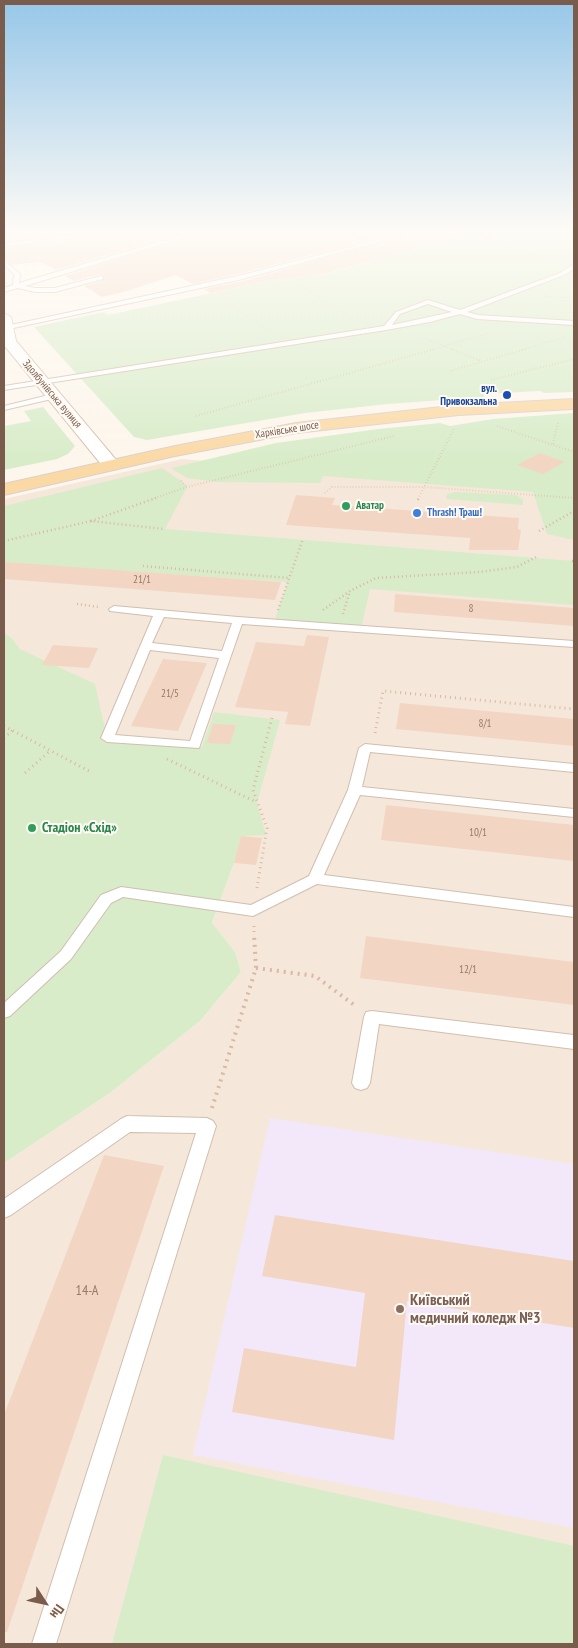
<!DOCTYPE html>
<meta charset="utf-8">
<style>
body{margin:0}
#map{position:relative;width:578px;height:1648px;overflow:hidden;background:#fdf6ec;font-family:"PT Sans Narrow",sans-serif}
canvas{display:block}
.frame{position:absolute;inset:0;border:5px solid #7a5c4d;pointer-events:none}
.north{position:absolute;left:20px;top:1578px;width:50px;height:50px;-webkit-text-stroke:4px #fffaf3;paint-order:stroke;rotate:125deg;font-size:14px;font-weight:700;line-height:20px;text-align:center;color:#7a5c4d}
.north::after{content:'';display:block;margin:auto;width:18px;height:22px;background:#7a5c4d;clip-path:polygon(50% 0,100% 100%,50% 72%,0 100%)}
</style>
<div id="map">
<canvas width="578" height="1648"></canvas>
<div class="frame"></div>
<div class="north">Пн</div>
</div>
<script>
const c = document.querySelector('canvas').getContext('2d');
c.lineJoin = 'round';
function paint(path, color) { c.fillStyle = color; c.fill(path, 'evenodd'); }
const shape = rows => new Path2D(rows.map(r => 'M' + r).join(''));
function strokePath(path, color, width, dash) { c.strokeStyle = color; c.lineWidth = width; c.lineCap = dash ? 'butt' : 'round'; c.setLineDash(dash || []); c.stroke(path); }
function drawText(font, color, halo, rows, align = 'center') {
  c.font = font + ' "PT Sans Narrow",sans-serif'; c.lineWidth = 4; c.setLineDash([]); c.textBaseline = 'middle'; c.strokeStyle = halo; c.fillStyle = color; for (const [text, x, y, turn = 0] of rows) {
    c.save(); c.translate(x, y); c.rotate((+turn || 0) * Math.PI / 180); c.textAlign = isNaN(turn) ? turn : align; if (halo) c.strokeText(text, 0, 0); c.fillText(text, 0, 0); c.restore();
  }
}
paint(shape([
 [182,459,574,492,574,1644,4,1644,4,1163,110,1093,200,1021,241,972,235,952,212,924,234,863,135,811,12,638,4,633,4,499]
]), '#f5e8da');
paint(shape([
 [270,1118,574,1164,574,1528,193,1455]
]), '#f3e8fa');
paint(shape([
 [471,232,574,232,574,392,544,393,540,391,484,394,484,397,388,404,305,413,147,440,134,437,34,327,104,312,108,315,273,280,326,274],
 [43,407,75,446,68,454,57,459,4,470,4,426,31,421,24,411],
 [574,413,574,540,547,534,533,492,323,476,320,483,217,482,187,478,171,468,276,443,378,429,440,423,450,426,493,419],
 [162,468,181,481,187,487,165,529,574,561,574,605,370,589,361,628,274,622,288,582,4,563,4,506],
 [456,492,516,495,523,499,523,505,446,499,447,494],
 [4,633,12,638,20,649,95,684,107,738,202,747,214,712,280,720,257,803,266,835,241,836,234,863,212,923,235,952,241,972,200,1021,110,1093,4,1163],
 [163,1455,574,1546,574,1644,112,1644]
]), '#d8ecc9');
paint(shape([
 [10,232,44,232,55,243,92,232,184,232,56,270,40,262,12,265,4,258,4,249,35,243,31,238,17,240],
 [204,232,340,232,368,240,242,273,193,284,176,275,127,291,102,297,84,286,103,281,104,275,101,274,74,281,65,276],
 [416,232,451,232,452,238,324,274,273,280,210,293,204,289,244,281],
 [540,453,565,462,543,474,517,465],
 [296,495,335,498,332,505,519,518,518,529,521,530,518,550,469,550,470,538,286,525],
 [4,562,281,582,275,600,4,579],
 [395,594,574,608,574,626,394,612],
 [307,635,329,637,310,726,285,724,288,712,235,707,256,642,304,646],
 [53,645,98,648,89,668,42,665],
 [163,659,207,663,178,731,131,726],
 [400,703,574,719,574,746,396,729],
 [213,724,236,725,230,744,207,743],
 [386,805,574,825,574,861,381,840],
 [241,836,262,838,256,865,234,863],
 [366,936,574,962,574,1005,360,978],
 [104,1155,164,1166,7,1632,4,1632,4,1415],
 [275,1215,574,1261,574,1328,407,1301,394,1440,232,1412,244,1348,356,1367,365,1293,262,1276]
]), '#f3d5c3');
const lane = shape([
 [192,232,202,232,25,286,35,288,55,288,101,276,103,277,103,279,55,292,35,292,18,288,4,292,4,288,13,285,14,274,4,265,4,260,20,274,19,283,192,232],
 [342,232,356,232,383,238,403,232,414,232,243,279,4,330,4,326,6,326,242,275,376,240,342,232],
 [31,240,33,243,4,247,4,243,31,240],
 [574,264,574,269,564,275,467,312,478,315,574,321,574,325,477,319,460,314,430,322,386,330,4,390,4,386,384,326,396,312,428,300,460,310,560,273,574,264],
 [428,304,452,312,392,325,400,314,428,304],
 [53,394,56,394,56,398,4,410,4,406,53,394],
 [114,606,238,617,574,641,574,647,242,624,199,748,107,742,101,738,153,616,110,611,109,609,114,606],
 [164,617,232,623,222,651,152,643,164,617],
 [150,650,219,658,190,741,115,735,150,650],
 [365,744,574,764,574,772,370,752,362,787,574,809,574,817,360,795,324,875,574,907,574,917,317,884,253,916,123,897,111,903,71,959,10,1016,4,1018,4,1003,61,951,101,895,121,887,251,905,309,876,348,790,359,748,365,744],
 [372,1011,574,1035,574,1049,379,1024,370,1083,367,1088,361,1090,355,1088,352,1083,364,1017,366,1012,372,1011],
 [127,1116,207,1118,213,1121,216,1126,56,1644,32,1644,196,1133,130,1132,11,1215,4,1218,4,1199,121,1119,127,1116]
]);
const secondary = shape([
 [4,313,11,317,16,341,117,461,120,465,117,469,111,470,105,469,4,345,4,313]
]);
const primary = shape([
 [574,399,574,409,459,415,296,433,175,456,4,495,4,484,175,446,296,423,459,405,574,399]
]);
strokePath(lane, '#d1beb0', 2);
strokePath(secondary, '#d6c0b0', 2);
strokePath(primary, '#dad1cd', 2);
strokePath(shape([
 [484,238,554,262],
 [303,287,353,319],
 [544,296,574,298],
 [237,309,269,332],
 [422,337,454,350],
 [430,350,490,333],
 [521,350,565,337]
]), '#d9b8a5', 1, [0.5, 2]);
strokePath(shape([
 [451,349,481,361],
 [450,371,526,349],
 [491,380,574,359],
 [196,416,435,349],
 [497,426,574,452],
 [553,444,558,422],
 [181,481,187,487],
 [325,493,332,487,425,487,574,498],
 [152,499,187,487,394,436],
 [418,499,455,427]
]), '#d9b8a5', 2, [0.5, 2.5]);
strokePath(shape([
 [418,500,419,498],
 [91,521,156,498],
 [539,531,574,511],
 [4,541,91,521,164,529],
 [572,561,574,561],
 [143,566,289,578],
 [77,604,99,607],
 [278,610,303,539],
 [323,610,350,591,376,578,479,572,517,567,536,557],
 [343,614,350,591]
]), '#d9b8a5', 2.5, [1, 3]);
strokePath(shape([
 [4,726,89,771],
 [375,733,383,691,574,709],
 [4,738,13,730],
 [167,759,256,802],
 [25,773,51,750],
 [257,888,267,828,253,790,273,714],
 [254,926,254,935]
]), '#d9b8a5', 3, [1, 4]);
strokePath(shape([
 [256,968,315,976,357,1007],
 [212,1108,256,968,254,934]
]), '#d9b8a5', 4, [2, 5]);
paint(lane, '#fff');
paint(secondary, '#fff');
paint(primary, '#fbd9a5');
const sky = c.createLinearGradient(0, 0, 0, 463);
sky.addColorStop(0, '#97c7e8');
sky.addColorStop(0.5, '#fefbf6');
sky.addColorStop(1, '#fefbf600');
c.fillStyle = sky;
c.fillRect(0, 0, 578, 463);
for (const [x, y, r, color] of [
 [507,395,5,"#1a4fb4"],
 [346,506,5,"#2e9e5b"],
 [417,513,5,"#3f7fe0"],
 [32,828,5,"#2e9e5b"],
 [400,1309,5,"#8d6e63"]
]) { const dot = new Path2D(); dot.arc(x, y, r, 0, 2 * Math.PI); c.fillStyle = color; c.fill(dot); strokePath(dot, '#fffaf3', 2); }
drawText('bold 11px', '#164399', '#fffaf3', [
 ["вул.",497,389],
 ["Привокзальна",497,402]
], 'right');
drawText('11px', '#7a5c4d', '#fffaf3', [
 ["Здолбунівська вулиця",52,394,50],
 ["Харківське шосе",287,430,-9]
]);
drawText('bold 11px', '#27864d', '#fffaf3', [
 ["Аватар",356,506]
], 'left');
drawText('bold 11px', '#366cbe', '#fffaf3', [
 ["Thrash! Траш!",427,513]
], 'left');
drawText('11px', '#987a6a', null, [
 ["21/1",142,580],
 ["8",471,609],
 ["21/5",170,694],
 ["8/1",485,724],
 ["10/1",478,833],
 ["12/1",468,970]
]);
drawText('bold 14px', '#27864d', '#fffaf3', [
 ["Стадіон «Схід»",42,828]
], 'left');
drawText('14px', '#987a6a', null, [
 ["14-А",87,1291]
]);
drawText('bold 16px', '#785e54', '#fffaf3', [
 ["Київський",410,1300],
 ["медичний коледж №3",410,1318]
], 'left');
</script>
